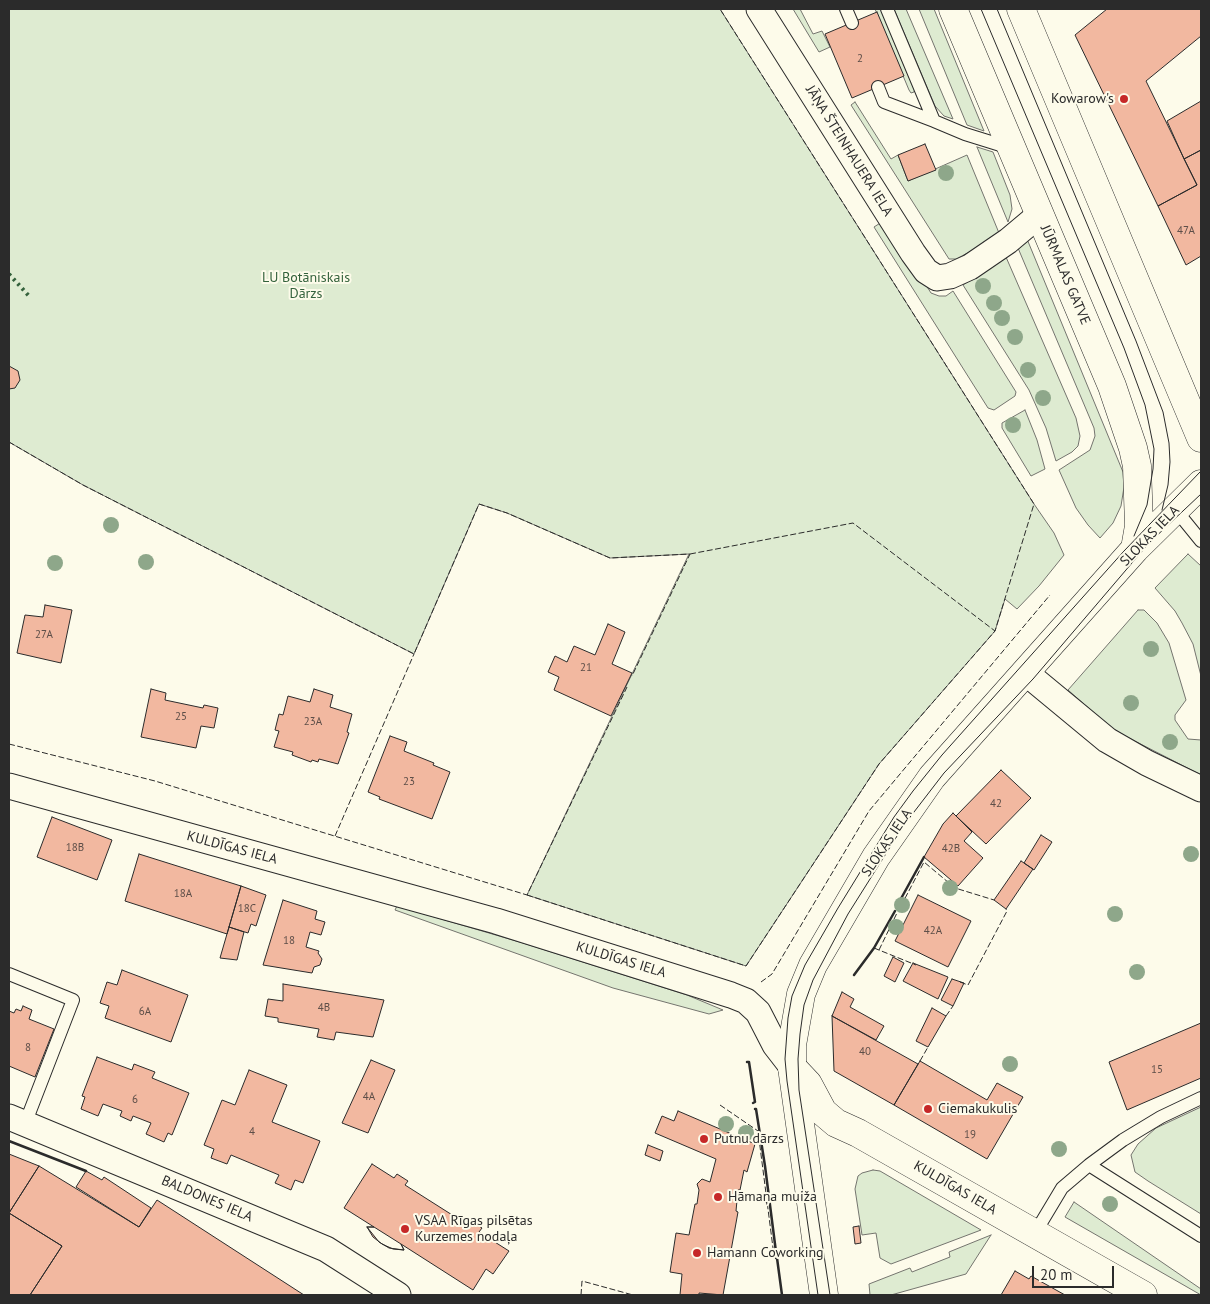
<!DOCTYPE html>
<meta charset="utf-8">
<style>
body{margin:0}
#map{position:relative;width:1210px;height:1304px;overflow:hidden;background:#fdfbea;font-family:"PT Sans",sans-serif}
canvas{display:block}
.frame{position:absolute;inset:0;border:10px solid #2b2b2b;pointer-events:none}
.scale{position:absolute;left:1032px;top:1266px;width:82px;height:22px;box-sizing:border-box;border:2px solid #2b2b2b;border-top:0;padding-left:6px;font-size:15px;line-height:18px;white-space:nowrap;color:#2b2b2b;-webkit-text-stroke:4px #fdfbea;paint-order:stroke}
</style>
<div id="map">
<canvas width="1210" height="1304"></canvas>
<div class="frame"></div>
<div class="scale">20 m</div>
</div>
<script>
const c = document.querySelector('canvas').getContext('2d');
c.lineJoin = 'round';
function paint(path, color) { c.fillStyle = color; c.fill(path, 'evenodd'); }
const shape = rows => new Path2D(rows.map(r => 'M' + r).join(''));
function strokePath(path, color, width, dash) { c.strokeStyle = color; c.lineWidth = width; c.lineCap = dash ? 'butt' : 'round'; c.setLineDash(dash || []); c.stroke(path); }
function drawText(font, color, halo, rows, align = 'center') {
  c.font = font + ' "PT Sans",sans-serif'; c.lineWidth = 4; c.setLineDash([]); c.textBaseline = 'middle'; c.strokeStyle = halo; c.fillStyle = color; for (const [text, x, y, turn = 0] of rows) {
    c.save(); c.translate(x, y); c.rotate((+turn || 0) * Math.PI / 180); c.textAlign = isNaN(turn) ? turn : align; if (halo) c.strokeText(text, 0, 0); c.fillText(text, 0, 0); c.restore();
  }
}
const green = shape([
 [9,9,720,9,1034,504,1054,533,1064,555,1039,586,1017,609,1005,599,995,631,879,764,746,966,527,895,689,554,610,558,507,513,479,504,414,654,83,485,9,442,9,9],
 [793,9,800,9,813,34,822,31,830,47,819,52,793,9],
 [875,9,882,9,915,88,914,92,911,93,909,90,875,9],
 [894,9,906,9,953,119,944,116,935,106,894,9],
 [919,9,934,9,984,131,967,125,919,9],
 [855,102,891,159,898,155,908,181,967,155,999,233,979,247,956,259,949,259,851,105,855,102],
 [977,147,993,152,1010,195,1012,209,1008,222,977,147],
 [885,220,931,293,939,296,946,296,953,291,1016,392,1015,396,994,410,988,408,874,227,885,220],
 [1027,239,1123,472,1124,487,1121,506,1113,523,1100,538,1088,525,1076,508,1059,470,1090,450,1095,436,1094,428,1018,248,1027,239],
 [1006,257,1076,418,1080,436,1078,446,1072,452,1056,461,1046,428,1029,390,963,285,1006,257],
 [1025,410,1037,440,1045,469,1031,476,1002,428,1002,423,1025,410],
 [1188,554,1201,566,1201,676,1193,644,1182,623,1175,611,1155,588,1188,554],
 [1138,610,1144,610,1157,623,1169,643,1186,700,1175,715,1175,720,1188,739,1201,740,1201,775,1127,737,1110,727,1068,690,1138,610],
 [397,906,523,943,687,995,723,1010,709,1014,613,988,395,910,397,906],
 [1201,1107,1201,1214,1148,1181,1135,1172,1131,1155,1138,1144,1156,1128,1201,1107],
 [873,1170,880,1171,981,1230,891,1264,880,1258,876,1233,862,1235,855,1189,858,1176,862,1173,873,1170],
 [1074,1202,1201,1289,1201,1295,1065,1217,1074,1202],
 [991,1235,966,1274,891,1295,870,1295,869,1284,910,1268,912,1272,950,1257,949,1252,991,1235]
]);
paint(green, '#deebd1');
strokePath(green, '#74746e', 1);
const building = shape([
 [1107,9,1201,9,1201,36,1146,81,1197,185,1158,206,1075,35,1107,9],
 [877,12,904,76,852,98,825,34,877,12],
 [1201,101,1201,150,1184,159,1167,121,1201,101],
 [925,144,936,170,908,181,898,155,925,144],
 [1201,150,1201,256,1186,265,1158,206,1197,185,1184,159,1201,150],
 [9,366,18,371,20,380,15,388,9,389,9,366],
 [45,605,72,610,61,663,17,653,25,615,43,617,45,605],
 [608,624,625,632,612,664,632,673,611,716,554,690,559,677,548,672,555,656,567,662,574,646,595,655,608,624],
 [151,689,166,693,165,700,203,708,204,705,218,708,214,728,201,726,196,748,141,737,151,689],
 [314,689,333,695,330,707,352,714,347,732,349,733,338,764,319,759,318,762,312,760,311,762,292,755,293,752,274,747,279,731,275,730,279,714,283,715,288,696,310,702,314,689],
 [390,736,407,742,404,751,434,763,433,765,450,772,432,819,379,799,380,797,368,792,390,736],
 [1001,770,1031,798,986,844,956,816,1001,770],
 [953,813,972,832,964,841,983,858,958,886,924,857,943,824,953,813],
 [52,817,112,840,97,880,37,857,52,817],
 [1041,835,1052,842,1034,870,1024,863,1041,835],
 [139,854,241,886,227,934,125,901,139,854],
 [1021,861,1033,869,1006,909,994,900,1021,861],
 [241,886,266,895,256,926,251,924,248,933,229,927,241,886],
 [918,895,971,921,948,967,895,941,918,895],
 [283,900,317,911,315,919,325,922,321,935,310,932,306,947,319,951,318,953,322,959,320,965,314,967,312,973,263,965,283,900],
 [229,927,244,932,237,960,220,958,229,927],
 [893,957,904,963,895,982,884,976,893,957],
 [913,963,948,977,938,999,903,981,913,963],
 [122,970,188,995,171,1042,105,1018,109,1006,100,1003,107,982,117,985,122,970],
 [952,979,964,983,953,1006,941,1000,952,979],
 [283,984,384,1000,373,1037,336,1032,334,1040,317,1037,319,1029,278,1022,278,1018,265,1016,268,999,283,1001,283,984],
 [842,992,854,999,850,1007,884,1026,876,1040,832,1016,842,992],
 [23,1006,32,1010,29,1019,54,1029,35,1077,9,1066,9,1011,14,1013,16,1009,21,1011,23,1006],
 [932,1008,946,1016,928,1047,916,1041,932,1008],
 [832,1016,918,1064,894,1105,834,1071,832,1016],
 [1201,1023,1201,1078,1127,1110,1109,1062,1201,1023],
 [97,1057,132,1070,134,1064,155,1072,152,1078,189,1093,172,1135,168,1133,164,1142,146,1134,151,1123,133,1116,131,1121,120,1116,122,1111,103,1104,98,1116,81,1109,85,1097,82,1096,97,1057],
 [371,1060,395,1070,368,1133,342,1123,371,1060],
 [920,1061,987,1100,997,1083,1023,1097,987,1159,894,1105,920,1061],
 [249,1070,287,1085,272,1122,320,1141,303,1183,295,1180,291,1190,275,1183,279,1175,231,1155,227,1164,211,1158,214,1149,204,1145,222,1100,235,1105,249,1070],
 [678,1111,755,1144,747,1172,744,1170,740,1190,738,1190,736,1211,738,1212,723,1295,699,1293,699,1295,680,1295,682,1274,670,1272,676,1233,689,1235,695,1204,697,1204,699,1190,697,1184,702,1179,710,1182,716,1159,655,1133,662,1116,674,1121,678,1111],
 [648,1145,663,1151,660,1161,645,1155,648,1145],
 [9,1154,39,1166,9,1213,62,1246,30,1295,9,1295,9,1154],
 [372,1164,394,1178,397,1174,408,1181,405,1185,468,1225,470,1220,482,1228,479,1232,509,1251,493,1274,486,1269,473,1290,401,1244,404,1250,389,1248,379,1242,367,1227,374,1227,344,1208,372,1164],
 [39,1166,139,1227,157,1200,304,1295,30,1295,62,1246,9,1213,39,1166],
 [86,1171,102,1180,104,1177,151,1208,139,1227,76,1187,86,1171],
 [859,1226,861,1243,855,1244,853,1227,859,1226],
 [367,1227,374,1227,401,1244,404,1250,393,1249,382,1244,373,1237,367,1227],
 [1015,1271,1029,1279,1031,1276,1065,1295,1001,1295,1015,1271]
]);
paint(building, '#f2b8a0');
strokePath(building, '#2b2b2b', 1);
const service = shape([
 [846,9,852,23],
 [887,9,934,121,965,134,1010,148],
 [878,87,884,102,934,121],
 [1175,509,1201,541],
 [9,974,73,1000,25,1124],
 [1089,1165,1201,1236],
 [1035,1233,1062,1188,1089,1165,1123,1140,1161,1117,1201,1098]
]);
const minor = shape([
 [759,9,913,253,926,271,937,278,950,276,970,267,1008,241,1039,215],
 [1026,673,1107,740,1147,763,1201,789],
 [9,786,496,921,731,995,746,1001,758,1012,775,1045,792,1067],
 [9,1117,326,1249,398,1295]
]);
const tertiary = shape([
 [792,1067,808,1084,823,1112,836,1123,858,1133,1143,1295]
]);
const secondary = shape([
 [953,9,1112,386,1133,448,1137,466,1139,526,1135,549],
 [1021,9,1201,438],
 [824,1295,792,1067,792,1045,801,994,813,965,876,857,932,777,1135,549,1201,484]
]);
strokePath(service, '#2b2b2b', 14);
strokePath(minor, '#2b2b2b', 27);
strokePath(tertiary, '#2b2b2b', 29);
strokePath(secondary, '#2b2b2b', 29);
strokePath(service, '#fdfbea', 12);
strokePath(minor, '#fdfbea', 25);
strokePath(tertiary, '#fdfbea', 28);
strokePath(secondary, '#fdfbea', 28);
strokePath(shape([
 [981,9,1124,348,1145,405,1154,449,1153,469,1147,505,1134,536],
 [997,9,1136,341,1163,412,1169,443,1170,462,1168,485,1162,510],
 [818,1295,787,1081,785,1059,788,1018,792,996,805,965,838,908,894,817,913,791,942,755,1124,551,1201,471],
 [830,1295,799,1090,798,1059,800,1034,804,1005,813,980,848,914,904,825,944,773,1033,679,1149,543,1201,494]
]), '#2b2b2b', 1);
strokePath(shape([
 [9,274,29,296]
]), '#34623c', 4, [2.5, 4]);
strokePath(shape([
 [9,442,83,485,414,654,479,504,507,513,610,558,690,554,632,676],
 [1200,521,1201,520],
 [690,554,853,523,995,631],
 [9,744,155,781,527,895,627,687],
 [335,836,414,654],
 [527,895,746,966,879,764,995,631,1034,504,720,9],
 [901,906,924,862,955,888,994,900],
 [874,948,916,965],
 [879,950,897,913],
 [761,982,772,974,869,811,1050,595],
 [960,982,968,985,1007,911,1006,909],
 [946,1016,953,1006],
 [920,1061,928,1047],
 [720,1105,758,1131,773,1248],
 [581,1295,582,1281,633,1295]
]), '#2b2b2b', 1, [6, 2.5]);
strokePath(shape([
 [898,904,924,857],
 [854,975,874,948,895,911],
 [747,1062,749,1062,755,1102,753,1103],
 [755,1109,756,1109,765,1166,776,1252,775,1252],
 [9,1141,86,1171],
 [776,1258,777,1258,782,1295]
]), '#2b2b2b', 2.5);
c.fillStyle = '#8ea78a';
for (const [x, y] of [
 [946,173],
 [983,286],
 [994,303],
 [1002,318],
 [1015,337],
 [1028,370],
 [1043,398],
 [1013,425],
 [111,525],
 [146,562],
 [55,563],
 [1151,649],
 [1131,703],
 [1170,742],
 [1191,854],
 [950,888],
 [902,905],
 [1115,914],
 [896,927],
 [1137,972],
 [1010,1064],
 [726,1124],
 [746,1133],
 [1059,1149],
 [1110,1204]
]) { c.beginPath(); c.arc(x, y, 8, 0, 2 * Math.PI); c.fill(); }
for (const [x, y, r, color] of [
 [1124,99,5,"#c62828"],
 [928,1109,5,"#c62828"],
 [704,1139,5,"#c62828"],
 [718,1197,5,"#c62828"],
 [405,1229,5,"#c62828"],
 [697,1253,5,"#c62828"]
]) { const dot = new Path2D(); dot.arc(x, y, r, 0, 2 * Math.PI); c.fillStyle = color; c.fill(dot); strokePath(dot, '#fdfbea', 2); }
drawText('11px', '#5d4e48', null, [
 ["2",860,59],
 ["47A",1186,231],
 ["27A",44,635],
 ["21",586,668],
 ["25",181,717],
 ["23A",313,722],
 ["23",409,782],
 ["42",996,804],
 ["18B",75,848],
 ["42B",951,849],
 ["18A",183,894],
 ["18C",247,909],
 ["42A",933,931],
 ["18",289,941],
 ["4B",324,1008],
 ["6A",145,1012],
 ["8",28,1048],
 ["40",865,1052],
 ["15",1157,1070],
 ["4A",369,1097],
 ["6",135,1100],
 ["4",252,1132],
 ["19",970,1135]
]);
drawText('14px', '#2b2b2b', '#fdfbea', [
 ["Kowarow's",1114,99,"right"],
 ["Ciemakukulis",938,1109],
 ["Putnu dārzs",714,1139],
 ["Hāmaņa muiža",728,1197],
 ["VSAA Rīgas pilsētas",415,1221],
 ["Kurzemes nodaļa",415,1237],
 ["Hamann Coworking",707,1253]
], 'left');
drawText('14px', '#2b2b2b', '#fdfbea', [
 ["JĀŅA ŠTEINHAUERA IELA",849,151,58],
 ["JŪRMALAS GATVE",1065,275,67],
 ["SLOKAS IELA",1150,536,-46],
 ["SLOKAS IELA",887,843,-56],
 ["KULDĪGAS IELA",232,848,15],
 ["KULDĪGAS IELA",621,960,17],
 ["KULDĪGAS IELA",955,1188,30],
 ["BALDONES IELA",207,1199,23]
]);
drawText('14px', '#34623c', '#fdfbea', [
 ["LU Botāniskais",306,278],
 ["Dārzs",306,294]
]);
</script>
